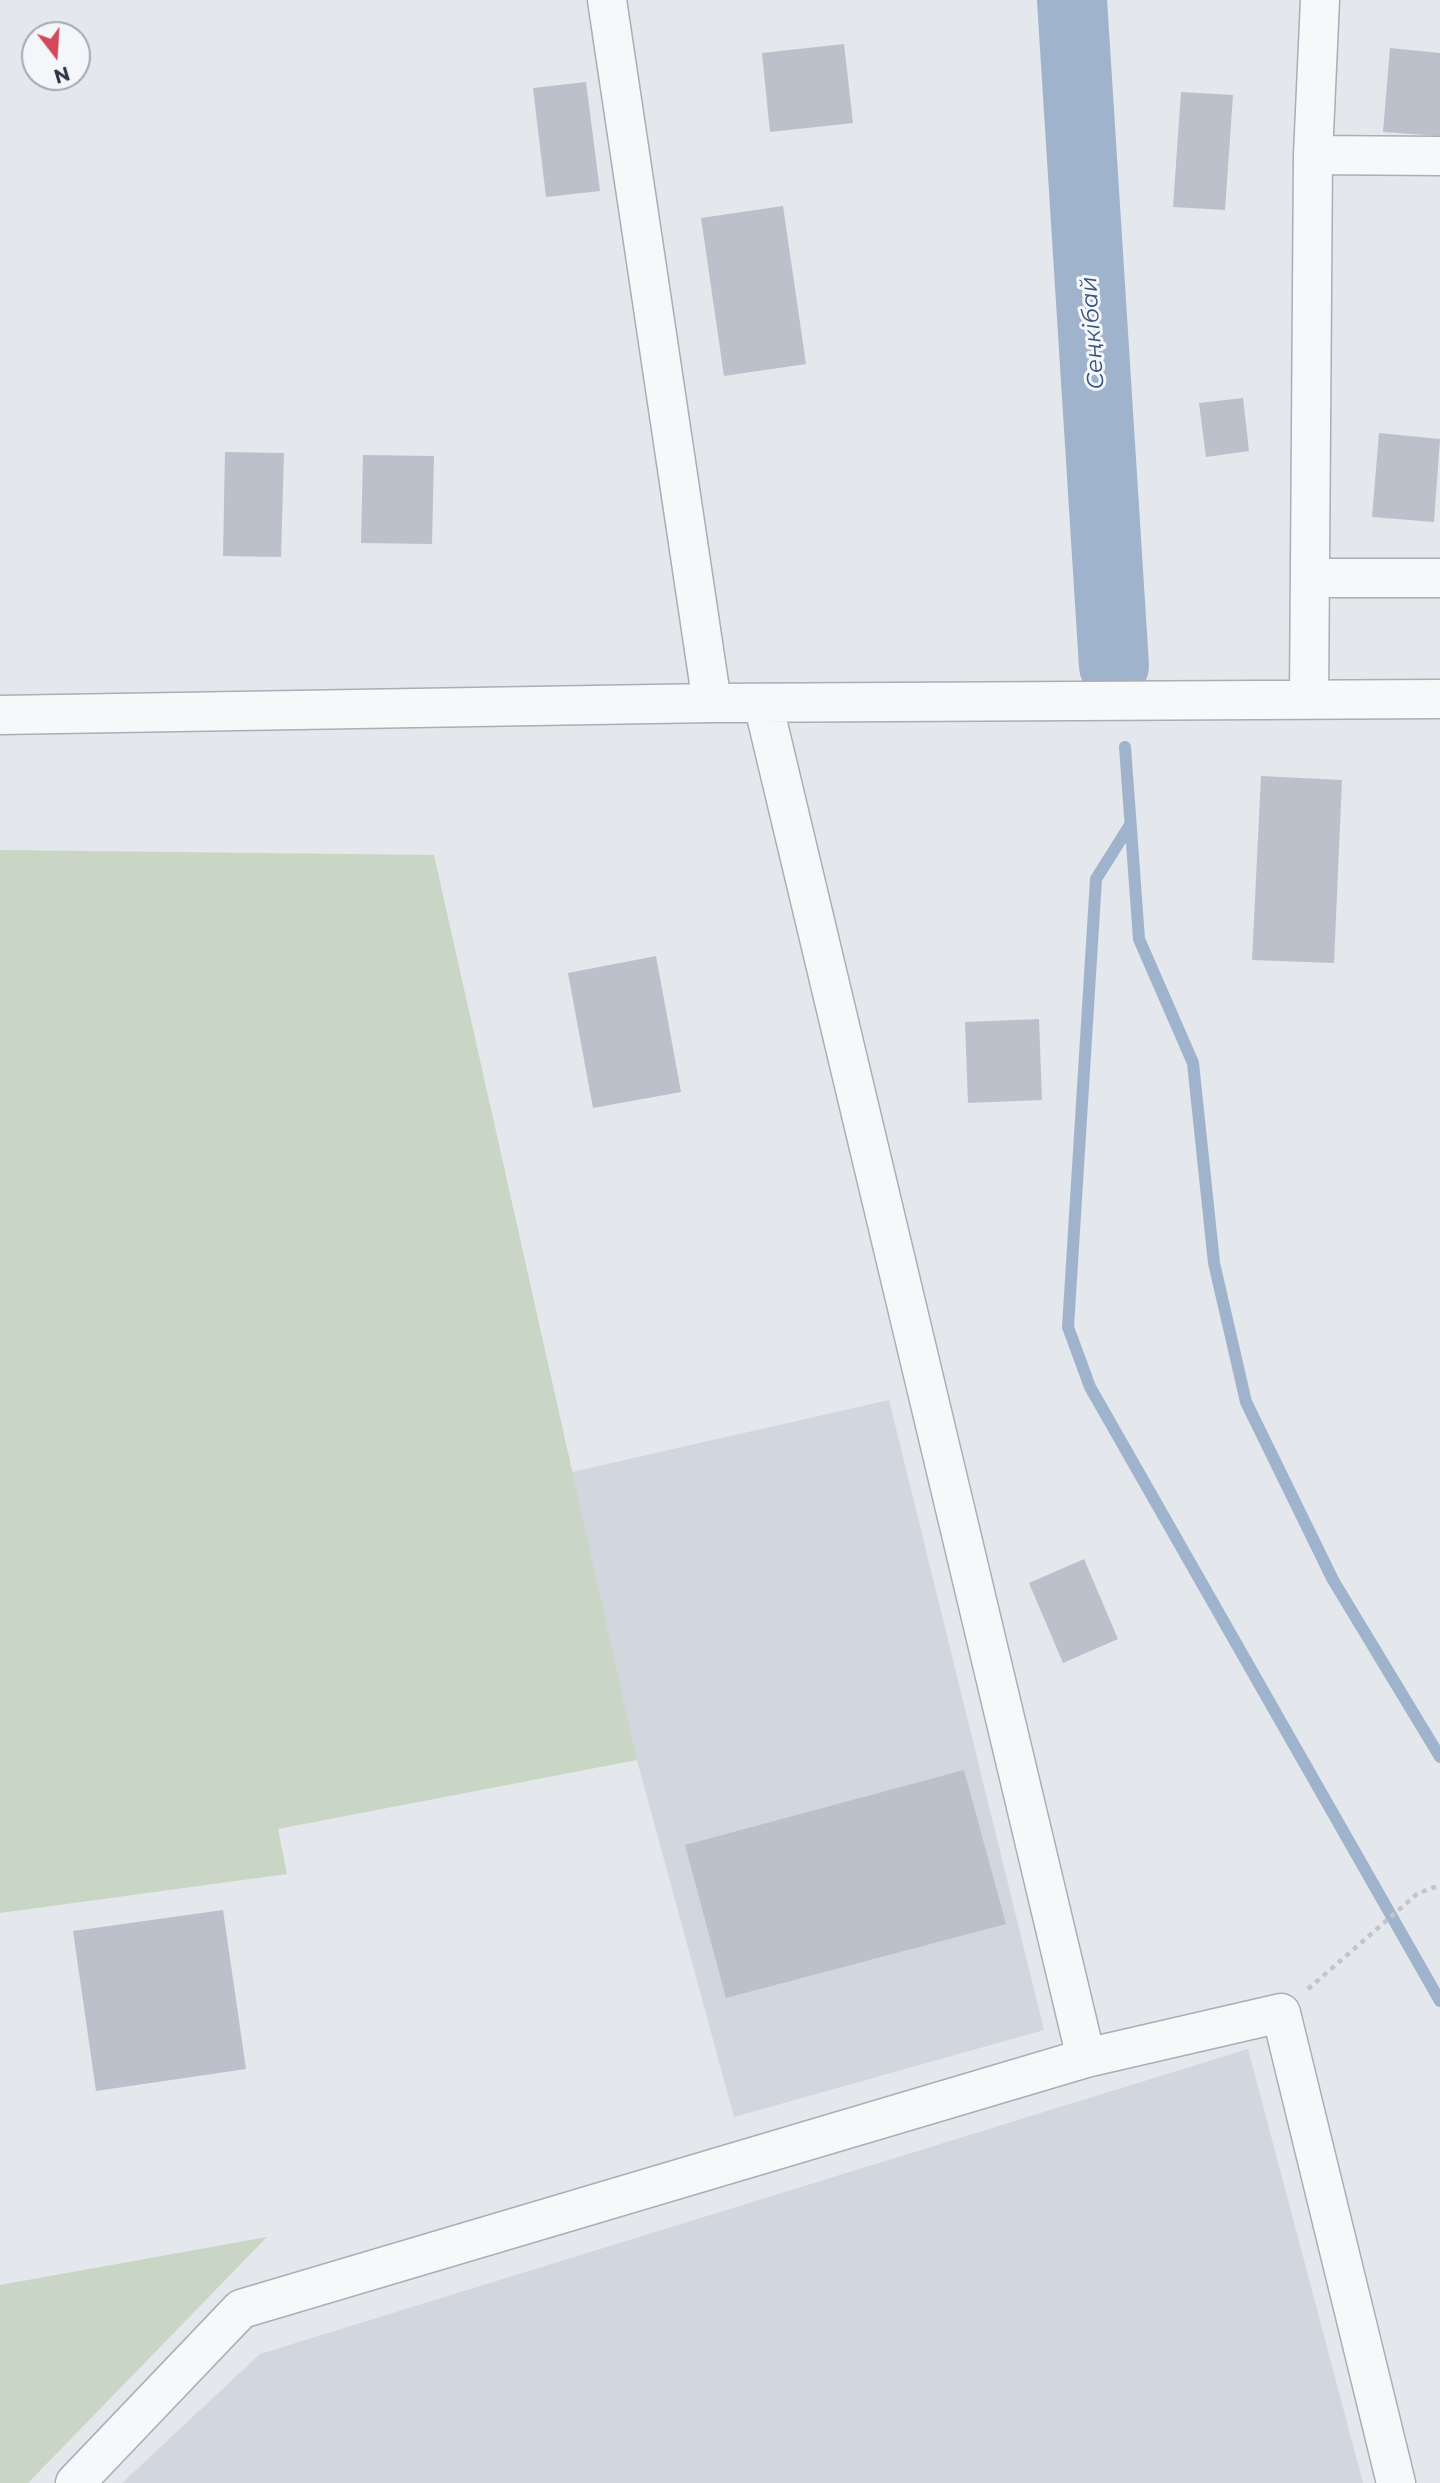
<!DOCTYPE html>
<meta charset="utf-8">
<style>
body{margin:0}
#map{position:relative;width:1440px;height:2483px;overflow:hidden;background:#e4e7ec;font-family:Montserrat,sans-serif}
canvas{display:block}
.north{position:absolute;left:21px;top:21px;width:70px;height:70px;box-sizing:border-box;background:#f4f6f9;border:2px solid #a4a8b1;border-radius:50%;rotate:163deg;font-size:19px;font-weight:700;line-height:28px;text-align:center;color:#2b3445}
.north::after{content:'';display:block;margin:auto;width:24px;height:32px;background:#d1495b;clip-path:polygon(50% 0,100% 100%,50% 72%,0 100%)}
</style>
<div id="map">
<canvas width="1440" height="2483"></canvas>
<div class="north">N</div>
</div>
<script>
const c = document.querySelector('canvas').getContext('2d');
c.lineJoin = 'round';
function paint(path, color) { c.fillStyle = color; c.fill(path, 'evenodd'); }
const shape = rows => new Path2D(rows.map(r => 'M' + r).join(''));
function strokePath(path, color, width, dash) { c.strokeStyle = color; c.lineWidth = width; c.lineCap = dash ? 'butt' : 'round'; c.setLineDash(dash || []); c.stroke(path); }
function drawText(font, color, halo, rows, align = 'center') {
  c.font = font + ' Montserrat,sans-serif'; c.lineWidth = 6; c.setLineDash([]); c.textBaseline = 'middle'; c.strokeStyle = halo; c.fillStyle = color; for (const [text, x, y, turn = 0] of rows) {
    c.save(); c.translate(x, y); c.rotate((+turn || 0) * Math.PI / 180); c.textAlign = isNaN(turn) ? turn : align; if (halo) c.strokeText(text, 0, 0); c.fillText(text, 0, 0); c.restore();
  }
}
paint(shape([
 [889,1400,1044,2030,734,2117,637,1760,572,1472],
 [1248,2049,1363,2483,122,2483,260,2354]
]), '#d2d6de');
paint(shape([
 [0,850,434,855,637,1760,278,1829,287,1874,0,1913],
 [267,2237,28,2483,0,2483,0,2285]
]), '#c9d6c5');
strokePath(shape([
 [1125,747,1139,939,1193,1063,1214,1263,1246,1402,1333,1580,1440,1757],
 [1130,825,1096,879,1068,1327,1090,1387,1440,2001]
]), '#9fb4cc', 12);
strokePath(shape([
 [1072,0,1114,666]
]), '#9fb4cc', 70);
paint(shape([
 [844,44,853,123,770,132,762,53],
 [1390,48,1440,53,1440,136,1383,132],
 [586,82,600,191,546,197,533,88],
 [1181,92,1233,95,1225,210,1173,207],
 [783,206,806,364,724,376,701,218],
 [1243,398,1249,451,1206,457,1199,403],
 [1379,433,1440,439,1434,522,1372,517],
 [225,452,284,453,281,557,223,556],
 [363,455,434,456,432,544,361,543],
 [1261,776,1342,780,1334,963,1252,960],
 [656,956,681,1092,593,1108,568,973],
 [1039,1019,1042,1100,968,1103,965,1022],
 [1084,1559,1118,1639,1063,1663,1029,1583],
 [964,1770,1006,1924,726,1998,685,1845],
 [223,1910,246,2069,96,2091,73,1931]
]), '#bbc0ca');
const minor = shape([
 [607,0,712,703],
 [1313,155,1440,156],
 [1310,578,1440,578],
 [1309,699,1313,155,1320,0],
 [763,703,1086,2058],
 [0,715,712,703,1440,699],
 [75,2483,241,2309,1086,2058,1281,2013,1396,2483]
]);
strokePath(minor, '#a9aeb7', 41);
strokePath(shape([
 [1308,1989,1417,1894,1440,1885]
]), '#c2c5cb', 4.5, [5, 5]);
strokePath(minor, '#f7f8fa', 38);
drawText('italic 23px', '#34527a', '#f4f6f9', [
 ["Сеңкібай",1093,333,-94]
]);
</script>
